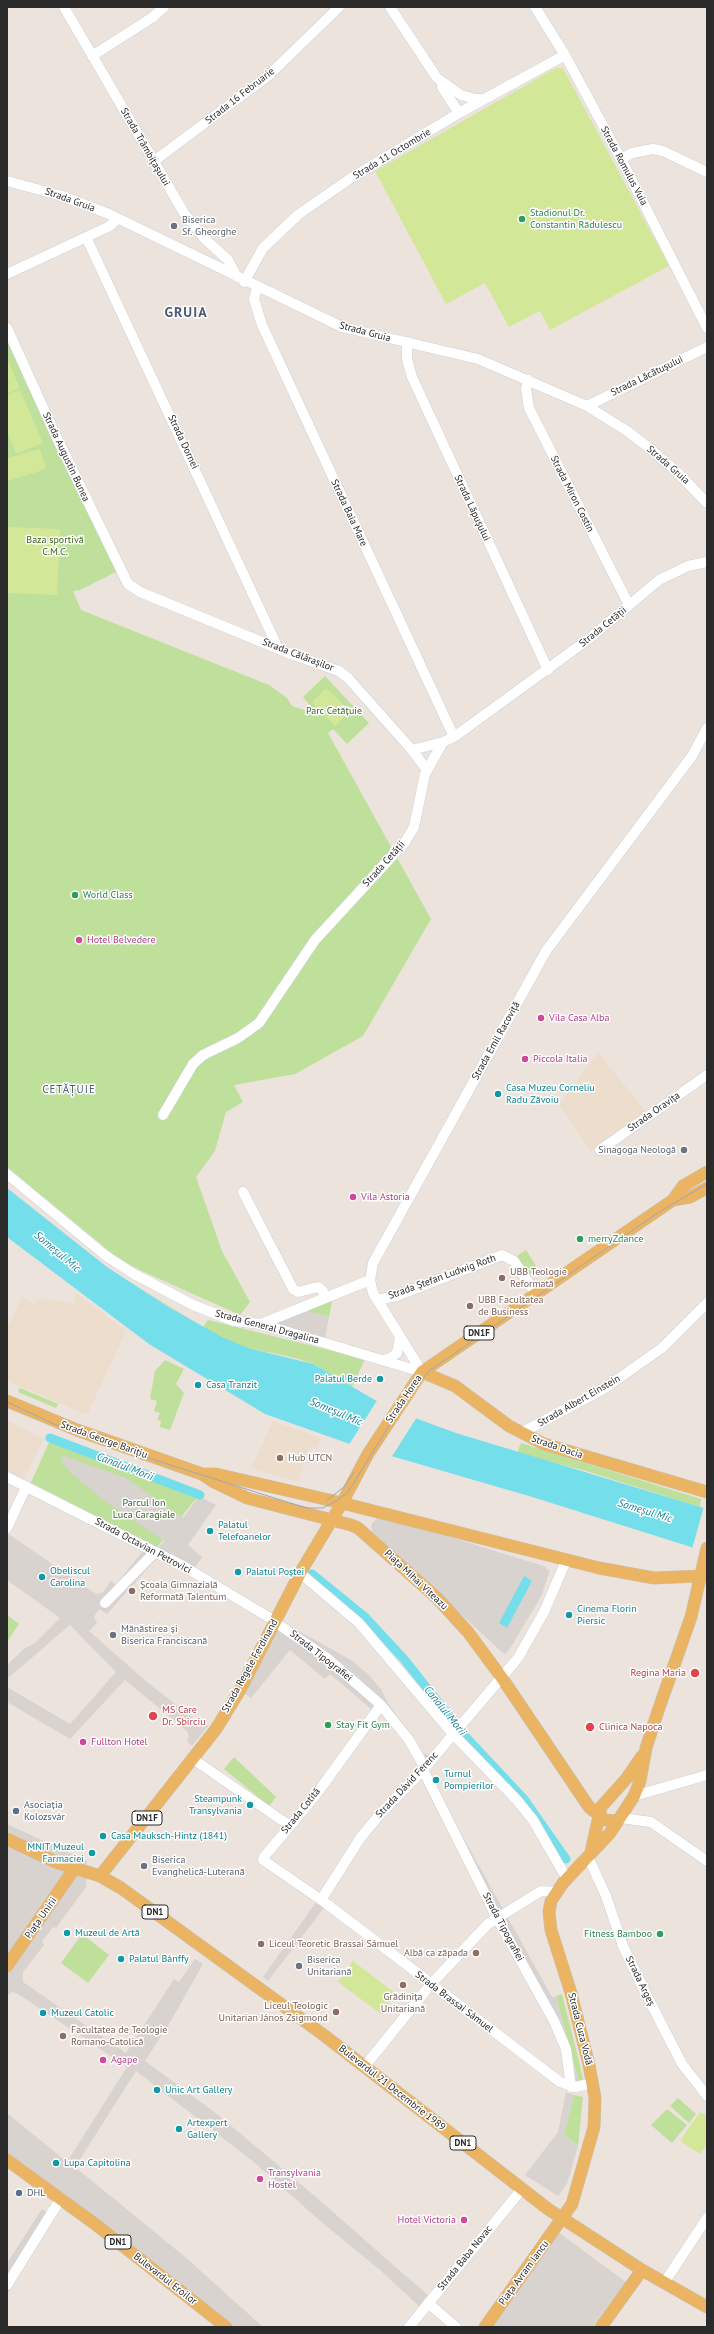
<!DOCTYPE html>
<meta charset="utf-8">
<style>
body{margin:0}
#map{position:relative;width:714px;height:2334px;overflow:hidden;background:#ece3dd;font-family:"PT Sans",sans-serif}
canvas{display:block}
.frame{position:absolute;inset:0;border:8px solid #2a2a2a;pointer-events:none}
</style>
<div id="map">
<canvas width="714" height="2334"></canvas>
<div class="frame"></div>
</div>
<script>
const c = document.querySelector('canvas').getContext('2d');
c.lineJoin = 'round';
function paint(path, color) { c.fillStyle = color; c.fill(path, 'evenodd'); }
const shape = rows => new Path2D(rows.map(r => 'M' + r).join(''));
function strokePath(path, color, width, dash) { c.strokeStyle = color; c.lineWidth = width; c.lineCap = dash ? 'butt' : 'round'; c.setLineDash(dash || []); c.stroke(path); }
function drawText(font, color, halo, rows, align = 'center') {
  c.font = font + ' "PT Sans",sans-serif'; c.lineWidth = 3; c.setLineDash([]); c.textBaseline = 'middle'; c.strokeStyle = halo; c.fillStyle = color; for (const [text, x, y, turn = 0] of rows) {
    c.save(); c.translate(x, y); c.rotate((+turn || 0) * Math.PI / 180); c.textAlign = isNaN(turn) ? turn : align; if (halo) c.strokeText(text, 0, 0); c.fillText(text, 0, 0); c.restore();
  }
}
paint(shape([
 [598,1052,647,1113,591,1152,559,1105],
 [75,1292,126,1331,87,1415,7,1381,7,1329,22,1297,33,1304,39,1299,74,1303],
 [7,1420,44,1439,22,1483,7,1474],
 [273,1421,321,1438,317,1449,309,1446,298,1482,251,1468]
]), '#edddcd');
paint(shape([
 [7,327,120,570,80,590,73,591,81,610,269,685,287,698,292,706,314,713,315,711,303,697,325,676,369,723,347,744,333,729,328,733,431,919,363,1036,295,1074,234,1085,243,1102,226,1112,215,1151,196,1177,222,1251,250,1302,240,1315,144,1272,119,1259,7,1167],
 [526,1250,538,1269,529,1275,517,1256],
 [138,1287,203,1327,208,1320,365,1359,352,1387,313,1364,295,1358,248,1348,240,1353],
 [333,1297,329,1316,300,1310],
 [165,1360,184,1369,176,1384,184,1393,170,1430,160,1427,161,1421,157,1420,160,1413,154,1411,157,1401,150,1399,155,1371],
 [20,1388,58,1404,56,1408,18,1392],
 [51,1438,187,1491,198,1496,155,1550,29,1487],
 [521,1443,701,1499,700,1507,586,1471,517,1453],
 [7,1615,19,1624,7,1642],
 [234,1757,276,1797,269,1806,224,1769],
 [82,1934,109,1955,88,1983,61,1963],
 [562,1994,580,2065,584,2085,580,2086,556,1996],
 [574,2095,583,2097,578,2146,564,2135],
 [678,2098,696,2114,689,2123,670,2106],
 [667,2109,687,2125,672,2143,651,2125]
]), '#bee09b');
paint(shape([
 [556,68,563,68,669,266,550,330,540,311,509,327,485,283,446,304,375,171],
 [7,359,20,388,7,394],
 [20,390,43,443,16,454,7,431,7,395],
 [40,449,46,469,8,481,7,458],
 [7,527,60,529,57,595,7,593],
 [326,688,350,711,335,726,312,702],
 [353,1961,396,1994,381,2014,338,1982],
 [700,2112,707,2116,707,2144,700,2154,680,2141]
]), '#d3e798');
paint(shape([
 [300,1310,329,1316,325,1339,270,1323],
 [61,1455,126,1478,183,1518,199,1496,216,1505,188,1545,202,1557,192,1572,155,1552,164,1541,105,1501,70,1472,63,1463],
 [385,1517,547,1567,546,1569,550,1570,541,1597,509,1650,505,1654,503,1653,373,1533,371,1527,373,1522,378,1518],
 [7,1533,96,1594,102,1593,111,1581,116,1585,144,1549,156,1559,107,1614,99,1609,94,1617,97,1623,89,1631,147,1682,201,1724,209,1725,192,1746,187,1741,189,1736,187,1731,125,1680,70,1739,7,1702,7,1687,70,1724,116,1672,70,1625,7,1679,7,1665,25,1648,35,1643,60,1618,7,1580],
 [281,1621,351,1660,369,1675,381,1689,388,1703,422,1753,427,1754,434,1763,428,1771,444,1803,552,1997,556,1996,580,2086,575,2087,563,2049,495,1925,421,1779,419,1764,406,1741,382,1710,378,1715,330,1674,325,1679,290,1650,251,1698,245,1694],
 [7,1824,87,1861,86,1887,56,1928,53,1927,42,1942,44,1945,23,1972,23,1982,126,2053,174,1979,179,1982,195,1959,203,1964,172,2019,145,2061,217,2114,316,2197,416,2285,430,2297,421,2308,380,2270,318,2219,255,2163,136,2071,75,2167,184,2256,263,2327,233,2327,179,2283,7,2153,7,2113,67,2162,127,2067,18,1994,12,1992,7,1996],
 [319,1898,327,1904,268,1981,263,1977],
 [566,2092,574,2095,564,2135,578,2146,567,2184,558,2196,525,2175,558,2132],
 [42,2209,54,2217,30,2253,31,2257,7,2295,7,2263],
 [558,2232,626,2282,592,2327,488,2327]
]), '#d8d3cf');
paint(shape([
 [7,1188,107,1267,170,1308,222,1337,248,1348,313,1364,375,1400,415,1418,456,1433,707,1509,707,1552,529,1496,350,1444,265,1414,149,1344,7,1237],
 [524,1576,532,1581,507,1628,499,1623]
]), '#74deea');
paint(shape([
 [378,1399,417,1417,391,1458,348,1446],
 [704,1506,707,1507,707,1554,692,1549]
]), '#ece3dd');
strokePath(shape([
 [50,1438,200,1495],
 [312,1574,365,1617,404,1659,463,1734,524,1799,566,1859]
]), '#74deea', 9);
const minor = shape([
 [64,7,184,213,204,238,228,260,237,277],
 [390,7,437,78,461,95,476,99,485,99],
 [535,7,565,55,621,159,707,328],
 [92,56,153,17,164,7],
 [442,87,459,113],
 [621,159,632,153,653,149,663,151,707,172],
 [154,161,268,76,339,7],
 [7,181,62,196,109,214,342,327,478,359,587,406,627,431,648,447,676,471,707,503],
 [86,237,278,648],
 [7,274,110,226,117,219],
 [244,282,263,248,299,214,351,178,459,113,565,55],
 [257,287,254,299,262,325,454,737],
 [7,328,56,436,128,584,140,592,291,654,339,671,348,678,412,750,443,742,454,737,590,638,659,580,688,566,707,562],
 [407,342,407,359,412,377,548,670],
 [528,380,526,389,529,408,629,605],
 [587,406,707,347],
 [412,750,427,770],
 [163,1115,193,1064,203,1055,238,1038,259,1023,315,940,405,842,414,827,425,774,443,742],
 [600,1150,707,1075],
 [7,1174,106,1256,134,1274,193,1305,234,1321,261,1324,422,1372],
 [243,1192,293,1289,298,1292,318,1287,323,1291,325,1297],
 [377,1300,396,1296,502,1255,514,1261,536,1294],
 [261,1324,370,1280],
 [383,1360,390,1358,397,1353,400,1338],
 [422,1372,373,1293,370,1280,373,1263,546,951,692,756,707,728],
 [521,1433,605,1388,662,1348,707,1303],
 [7,1477,183,1566,275,1621],
 [7,1528,26,1487],
 [300,1573,359,1623,453,1734,516,1799,533,1820,567,1879],
 [105,1603,155,1552],
 [275,1622,327,1658,381,1705,409,1740,425,1768],
 [381,1705,315,1796,264,1857,263,1860,327,1904,560,2082,575,2087,593,2083],
 [193,1759,290,1826],
 [423,1770,498,1920,554,2021,566,2049,571,2087],
 [634,1796,707,1775],
 [621,1818,651,1822,707,1861],
 [588,1857,606,1896,623,1946,645,1992,682,2064,707,2096],
 [321,1900,361,1837,381,1813,423,1770,518,1658,544,1612,566,1561],
 [365,2066,431,1984,488,1924,541,1891,555,1892],
 [664,2283,707,2218],
 [7,2285,61,2198],
 [428,2303,456,2327],
 [409,2327,522,2189]
]);
const major = shape([
 [673,1200,690,1197,707,1188],
 [422,1372,455,1386,509,1426,544,1444,707,1492],
 [7,1401,77,1430,202,1474,214,1482,247,1498,351,1525,358,1528,437,1598,468,1632,502,1678,589,1807,605,1820,618,1821],
 [202,1474,216,1474,342,1503,599,1568,654,1578,700,1576],
 [7,1839,58,1863,100,1876,121,1888,325,2036,548,2209,642,2270,707,2307],
 [591,1852,601,1807,627,1778,642,1756],
 [100,1876,216,1729,240,1690,300,1573,342,1503,368,1454,422,1372,673,1200,683,1186,707,1172],
 [7,1966,74,1869],
 [7,2160,95,2224,226,2327],
 [485,2327,572,2204,594,2127,595,2098,589,2065,571,1993,551,1930,549,1912,551,1901,563,1883,610,1833,634,1796,640,1781,646,1748,658,1711,691,1617,707,1548],
 [601,2327,642,2270]
]);
strokePath(minor, '#cbd1db', 11);
strokePath(major, '#c3c3c3', 13);
strokePath(minor, '#fff', 10);
strokePath(major, '#ebb463', 12);
strokePath(shape([
 [7,1402,54,1424,139,1455,306,1508,323,1508,336,1501,348,1492,402,1405,429,1371,659,1212,707,1184],
 [327,1500,344,1487,354,1472]
]), '#a0a6b4', 1);
for (const [x, y, r, color] of [
 [522,219,4,"#2e9e5b"],
 [174,226,4,"#6b7280"],
 [75,895,4,"#2e9e5b"],
 [79,940,4,"#d1479c"],
 [541,1018,4,"#d1479c"],
 [525,1059,4,"#d1479c"],
 [498,1094,4,"#0f9aa8"],
 [684,1150,4,"#6b7280"],
 [353,1197,4,"#d1479c"],
 [580,1239,4,"#2e9e5b"],
 [502,1278,4,"#8d6e63"],
 [470,1306,4,"#8d6e63"],
 [380,1379,4,"#0f9aa8"],
 [198,1385,4,"#0f9aa8"],
 [280,1458,4,"#8d6e63"],
 [210,1531,4,"#0f9aa8"],
 [238,1572,4,"#0f9aa8"],
 [42,1577,4,"#0f9aa8"],
 [132,1591,4,"#8d6e63"],
 [569,1615,4,"#0f9aa8"],
 [113,1635,4,"#6b7280"],
 [695,1673,5,"#e0444e"],
 [153,1716,5,"#e0444e"],
 [328,1725,4,"#2e9e5b"],
 [590,1727,5,"#e0444e"],
 [83,1742,4,"#d1479c"],
 [436,1780,4,"#0f9aa8"],
 [250,1805,4,"#0f9aa8"],
 [16,1811,4,"#5c6f8a"],
 [103,1836,4,"#0f9aa8"],
 [92,1853,4,"#0f9aa8"],
 [144,1866,4,"#6b7280"],
 [67,1933,4,"#0f9aa8"],
 [660,1934,4,"#2e9e5b"],
 [261,1944,4,"#8d6e63"],
 [476,1953,4,"#8d6e63"],
 [121,1959,4,"#0f9aa8"],
 [299,1966,4,"#6b7280"],
 [403,1985,4,"#8d6e63"],
 [336,2012,4,"#8d6e63"],
 [43,2013,4,"#0f9aa8"],
 [63,2036,4,"#8d6e63"],
 [103,2060,4,"#d1479c"],
 [157,2090,4,"#0f9aa8"],
 [179,2129,4,"#0f9aa8"],
 [56,2163,4,"#0f9aa8"],
 [260,2179,4,"#d1479c"],
 [19,2193,4,"#5c6f8a"],
 [464,2220,4,"#d1479c"]
]) { const dot = new Path2D(); dot.arc(x, y, r, 0, 2 * Math.PI); c.fillStyle = color; c.fill(dot); strokePath(dot, '#fff', 1.5); }
for (const [x, y, w] of [
 [479,1333,30],
 [147,1818,30],
 [155,1912,26],
 [463,2143,26],
 [118,2242,26]
]) { const box = new Path2D(); box.roundRect(x - w / 2, y - 7, w, 14, 3); c.fillStyle = '#fff'; c.fill(box); strokePath(box, '#2a2a2a', 1); }
drawText('bold 9px', '#2a2a2a', null, [
 ["DN1F",479,1333],
 ["DN1F",147,1818],
 ["DN1",155,1912],
 ["DN1",463,2143],
 ["DN1",118,2242]
]);
drawText('10px', '#2a2a2a', '#fff', [
 ["Strada 16 Februarie",240,96,-38],
 ["Strada Trâmbițașului",145,147,60],
 ["Strada 11 Octombrie",392,154,-31],
 ["Strada Romulus Vuia",624,166,62],
 ["Strada Gruia",70,200,20],
 ["Strada Gruia",365,332,15],
 ["Strada Lăcătușului",647,376,-26],
 ["Strada Dornei",183,442,65],
 ["Strada Augustin Bunea",66,457,65],
 ["Strada Gruia",668,465,41],
 ["Strada Miron Costin",572,494,63],
 ["Strada Lăpușului",472,508,65],
 ["Strada Baia Mare",349,513,65],
 ["Strada Cetății",603,627,-39],
 ["Strada Călărașilor",298,655,21],
 ["Strada Cetății",384,864,-48],
 ["Strada Emil Racoviță",496,1041,-61],
 ["Strada Oravița",654,1112,-35],
 ["Strada Ștefan Ludwig Roth",442,1277,-20],
 ["Strada General Dragalina",267,1327,15],
 ["Strada Horea",404,1399,-56],
 ["Strada Albert Einstein",579,1401,-30],
 ["Strada George Barițiu",104,1440,20],
 ["Strada Dacia",557,1447,19],
 ["Strada Octavian Petrovici",143,1546,28],
 ["Piața Mihai Viteazu",416,1580,43],
 ["Strada Tipografiei",321,1656,38],
 ["Strada Regele Ferdinand",250,1666,-61],
 ["Strada Dávid Ferenc",407,1785,-47],
 ["Strada Cotită",301,1811,-51],
 ["Piața Unirii",41,1918,-55],
 ["Strada Tipografiei",503,1927,62],
 ["Strada Argeș",640,1981,64],
 ["Strada Brassai Sámuel",454,2002,37],
 ["Strada Cuza Vodă",580,2029,76],
 ["Bulevardul 21 Decembrie 1989",392,2088,38],
 ["Strada Baba Novac",465,2258,-51],
 ["Piața Avram Iancu",524,2273,-54],
 ["Bulevardul Eroilor",165,2279,38]
]);
drawText('10px', '#27864d', '#fff', [
 ["Stadionul Dr.",530,213],
 ["Constantin Rădulescu",530,225],
 ["World Class",83,895],
 ["merryZdance",588,1239],
 ["Stay Fit Gym",336,1725],
 ["Fitness Bamboo",652,1934,"right"]
], 'left');
drawText('10px', '#5b616d', '#fff', [
 ["Biserica",182,220],
 ["Sf. Gheorghe",182,232],
 ["Sinagoga Neologă",676,1150,"right"],
 ["Mănăstirea și",121,1629],
 ["Biserica Franciscană",121,1641],
 ["Biserica",152,1860],
 ["Evanghelică-Luterană",152,1872],
 ["Biserica",307,1960],
 ["Unitariană",307,1972]
], 'left');
drawText('10px', '#38651d', '#fff', [
 ["Baza sportivă",55,540],
 ["C.M.C.",55,552],
 ["Parc Cetățuie",334,711],
 ["Parcul Ion",144,1503],
 ["Luca Caragiale",144,1515]
]);
drawText('10px', '#b23c85', '#fff', [
 ["Hotel Belvedere",87,940],
 ["Vila Casa Alba",549,1018],
 ["Piccola Italia",533,1059],
 ["Vila Astoria",361,1197],
 ["Fullton Hotel",91,1742],
 ["Agape",111,2060],
 ["Transylvania",268,2173],
 ["Hostel",268,2185],
 ["Hotel Victoria",456,2220,"right"]
], 'left');
drawText('10px', '#0d838f', '#fff', [
 ["Casa Muzeu Corneliu",506,1088],
 ["Radu Zăvoiu",506,1100],
 ["Palatul Berde",372,1379,"right"],
 ["Casa Tranzit",206,1385],
 ["Palatul",218,1525],
 ["Telefoanelor",218,1537],
 ["Obeliscul",50,1571],
 ["Carolina",50,1583],
 ["Palatul Poștei",246,1572],
 ["Cinema Florin",577,1609],
 ["Piersic",577,1621],
 ["Turnul",444,1774],
 ["Pompierilor",444,1786],
 ["Steampunk",242,1799,"right"],
 ["Transylvania",242,1811,"right"],
 ["Casa Mauksch-Hintz (1841)",111,1836],
 ["MNIT Muzeul",84,1847,"right"],
 ["Farmaciei",84,1859,"right"],
 ["Muzeul de Artă",75,1933],
 ["Palatul Bánffy",129,1959],
 ["Muzeul Catolic",51,2013],
 ["Unic Art Gallery",165,2090],
 ["Artexpert",187,2123],
 ["Gallery",187,2135],
 ["Lupa Capitolina",64,2163]
], 'left');
drawText('10px', '#785e54', '#fff', [
 ["UBB Teologie",510,1272],
 ["Reformată",510,1284],
 ["UBB Facultatea",478,1300],
 ["de Business",478,1312],
 ["Hub UTCN",288,1458],
 ["Școala Gimnazială",140,1585],
 ["Reformată Talentum",140,1597],
 ["Liceul Teoretic Brassai Sámuel",269,1944],
 ["Albă ca zăpada",468,1953,"right"],
 ["Grădinița",403,1997,"center"],
 ["Unitariană",403,2009,"center"],
 ["Liceul Teologic",328,2006,"right"],
 ["Unitarian János Zsigmond",328,2018,"right"],
 ["Facultatea de Teologie",71,2030],
 ["Romano-Catolică",71,2042]
], 'left');
drawText('10px', '#be3a42', '#fff', [
 ["Regina Maria",686,1673,"right"],
 ["MS Care",162,1710],
 ["Dr. Sbirciu",162,1722],
 ["Clinica Napoca",599,1727]
], 'left');
drawText('10px', '#4e5e75', '#fff', [
 ["Asociația",24,1805],
 ["Kolozsvár",24,1817],
 ["DHL",27,2193]
], 'left');
c.letterSpacing = '1px';
drawText('11px', '#4c5c79', '#fff', [
 ["CETĂȚUIE",69,1090]
]);
c.letterSpacing = '0px';
drawText('italic 11px', '#137f96', '#fff', [
 ["Someșul Mic",57,1252,40],
 ["Someșul Mic",336,1412,23],
 ["Canalul Morii",125,1467,21],
 ["Someșul Mic",645,1511,17],
 ["Canalul Morii",445,1711,51]
]);
c.letterSpacing = '1px';
drawText('bold 14px', '#4c5c79', '#fff', [
 ["GRUIA",186,313]
]);
c.letterSpacing = '0px';
</script>
